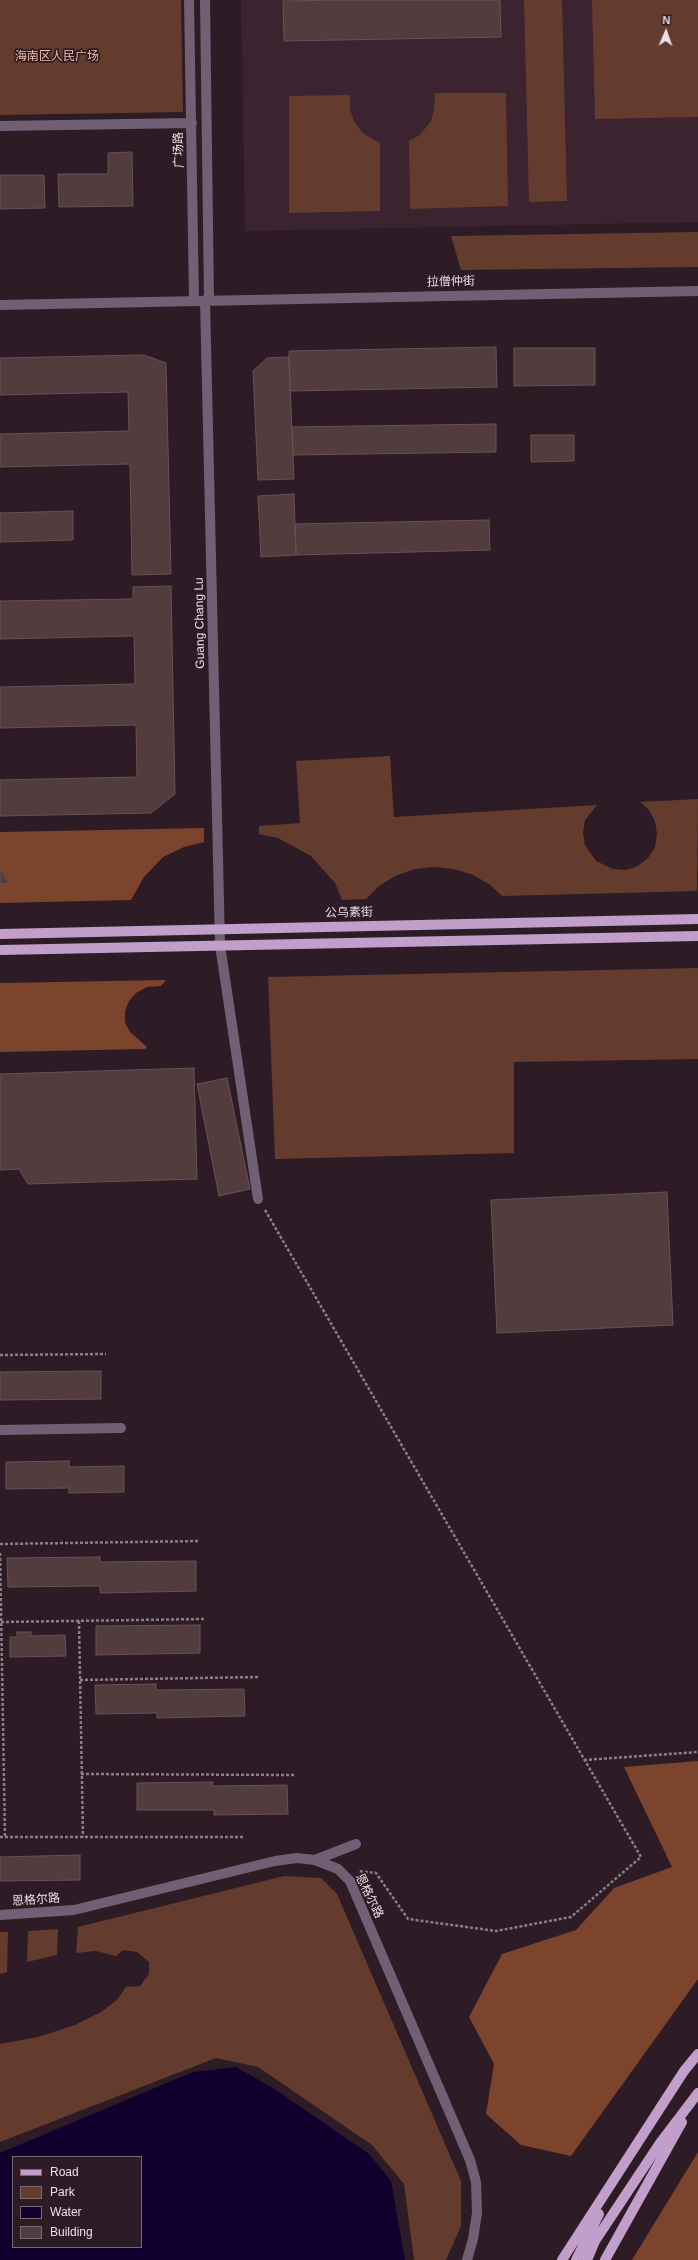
<!DOCTYPE html>
<meta charset="utf-8">
<style>
body{margin:0}
#map{position:relative;width:698px;height:2260px;overflow:hidden;background:#2d1b25;font-family:Arial,sans-serif}
canvas{display:block}
.legend{position:absolute;left:12px;top:2156px;width:130px;height:92px;box-sizing:border-box;background:#2d1b25;border:1px solid #796972;margin:0;padding:5px 7px;list-style:none;font-size:12px;color:#ecdfe5}
.legend li{display:flex;align-items:center;gap:8px;height:20px}
.legend b{width:20px;border:1px solid #796972}
.north{position:absolute;left:646px;top:12px;width:40px;height:40px;-webkit-text-stroke:3px #2d1b25;paint-order:stroke;rotate:2deg;font-size:11px;font-weight:700;line-height:16px;text-align:center;color:#ecdfe5}
.north::after{content:'';display:block;margin:auto;width:14px;height:18px;background:#ecdfe5;clip-path:polygon(50% 0,100% 100%,50% 72%,0 100%)}
</style>
<div id="map">
<canvas width="698" height="2260"></canvas>
<ul class="legend">
<li><b style="height:5px;background:#c29eca"></b>Road</li>
<li><b style="height:11px;background:#643c2d"></b>Park</li>
<li><b style="height:11px;background:#11002d"></b>Water</li>
<li><b style="height:11px;background:#533c3e"></b>Building</li>
</ul>
<div class="north">N</div>
</div>
<script>
const c = document.querySelector('canvas').getContext('2d');
c.lineJoin = 'round';
function paint(path, color) { c.fillStyle = color; c.fill(path, 'evenodd'); }
const shape = rows => new Path2D(rows.map(r => 'M' + r).join(''));
function strokePath(path, color, width, dash) { c.strokeStyle = color; c.lineWidth = width; c.lineCap = dash ? 'butt' : 'round'; c.setLineDash(dash || []); c.stroke(path); }
function drawText(font, color, halo, rows, align = 'center') {
  c.font = font + ' Arial,"Noto Sans SC",sans-serif'; c.lineWidth = 3.5; c.setLineDash([]); c.textBaseline = 'middle'; c.strokeStyle = halo; c.fillStyle = color; for (const [text, x, y, turn = 0] of rows) {
    c.save(); c.translate(x, y); c.rotate((+turn || 0) * Math.PI / 180); c.textAlign = isNaN(turn) ? turn : align; if (halo) c.strokeText(text, 0, 0); c.fillText(text, 0, 0); c.restore();
  }
}
paint(shape([
 [241,0,698,0,698,222,245,231]
]), '#3b2330');
paint(shape([
 [0,0,181,0,183,112,0,115],
 [524,0,562,0,567,201,529,202],
 [592,0,698,0,698,117,595,119],
 [435,93,506,93,508,206,410,209,409,141,420,135,431,121,434,110],
 [350,95,350,110,355,123,364,134,380,143,380,211,289,213,289,96],
 [698,232,698,267,461,270,451,236],
 [390,756,394,817,597,805,585,820,583,833,585,845,596,861,613,869,626,870,638,866,648,858,655,847,657,834,655,821,649,810,640,802,698,799,697,891,502,896,489,884,473,875,454,869,434,867,415,869,395,876,379,886,366,899,342,900,335,883,311,856,278,838,259,834,259,826,300,823,296,761],
 [698,968,698,1059,514,1062,514,1153,275,1159,268,977],
 [284,1876,321,1878,337,1894,461,2181,461,2226,446,2260,414,2260,404,2184,372,2145,258,2067,216,2058,0,2142,0,2044,38,2037,75,2025,101,2012,117,2000,126,1987,140,1986,149,1974,149,1962,137,1952,123,1950,116,1956,96,1951,76,1953,78,1927],
 [58,1929,57,1955,27,1962,28,1931],
 [0,1932,8,1932,7,1972,0,1974]
]), '#643c2d');
paint(shape([
 [204,828,204,842,184,847,163,857,144,877,131,900,0,903,0,832],
 [166,980,161,986,147,987,136,993,129,1001,125,1011,125,1022,130,1032,147,1047,145,1049,0,1052,0,983],
 [698,1761,698,1979,571,2156,521,2145,486,2114,494,2064,469,2017,502,1954,576,1930,614,1888,672,1867,624,1767],
 [698,2152,698,2260,632,2260]
]), '#7c432d');
paint(shape([
 [236,2067,276,2090,369,2154,391,2181,405,2260,0,2260,0,2153,193,2072],
 [13,2157,141,2157,141,2247,13,2247]
]), '#11002d');
const building = shape([
 [339,0,500,0,501,37,284,41,283,1,339,0],
 [132,152,133,206,59,207,58,174,108,174,108,153,132,152],
 [0,175,44,175,45,208,0,209,0,175],
 [496,347,497,387,290,391,289,351,496,347],
 [514,348,595,348,595,385,514,386,514,348],
 [144,355,166,363,171,574,132,575,130,464,0,467,0,434,129,431,128,392,0,395,0,358,144,355],
 [289,357,294,479,258,480,253,371,267,358,289,357],
 [496,424,496,452,293,455,292,427,496,424],
 [531,435,574,435,574,461,531,462,531,435],
 [294,494,296,555,261,557,258,496,294,494],
 [73,511,73,540,0,542,0,513,73,511],
 [489,520,490,550,296,555,295,524,489,520],
 [171,586,175,794,151,813,0,816,0,780,137,777,136,725,0,728,0,687,135,684,134,636,0,639,0,601,133,599,133,587,171,586],
 [0,869,9,883,0,884,0,869],
 [194,1068,197,1179,28,1184,19,1169,0,1170,0,1074,194,1068],
 [227,1078,250,1189,219,1196,197,1084,227,1078],
 [667,1192,673,1325,497,1333,491,1200,667,1192],
 [101,1371,101,1399,0,1400,0,1372,101,1371],
 [69,1461,69,1467,124,1466,124,1492,69,1493,69,1488,6,1489,6,1462,69,1461],
 [100,1557,100,1562,196,1561,196,1591,100,1593,100,1586,8,1587,7,1558,100,1557],
 [200,1625,200,1653,96,1655,96,1626,200,1625],
 [17,1632,31,1632,31,1636,65,1635,66,1656,10,1657,10,1637,17,1637,17,1632],
 [156,1684,156,1690,244,1689,245,1716,157,1718,157,1713,96,1714,95,1685,156,1684],
 [213,1782,213,1786,287,1785,288,1814,214,1815,214,1810,137,1810,137,1783,213,1782],
 [80,1855,80,1880,0,1881,0,1857,80,1855]
]);
paint(building, '#533c3e');
strokePath(building, '#6a5253', 1);
strokePath(shape([
 [265,1210,641,1857,571,1917,496,1931,408,1919,376,1873,358,1871],
 [0,1355,106,1354],
 [0,1544,200,1541],
 [0,1553,5,1837],
 [79,1621,83,1837],
 [1,1622,204,1619],
 [80,1680,259,1677],
 [584,1760,698,1752],
 [81,1774,295,1775],
 [0,1837,243,1837]
]), '#8d7e86', 2.5, [3, 2]);
strokePath(shape([
 [189,0,194,300],
 [205,0,209,300],
 [0,126,192,123],
 [205,300,220,945,258,1199],
 [0,305,698,291],
 [0,1430,121,1428],
 [315,1860,356,1844],
 [0,1915,74,1910,275,1861,297,1858,315,1860,338,1869,350,1881,470,2160,476,2182,477,2213,473,2239,467,2260]
]), '#716075', 10);
strokePath(shape([
 [0,934,698,919],
 [0,950,698,936],
 [562,2260,684,2071,698,2054],
 [576,2260,599,2214],
 [587,2260,595,2241,660,2143,698,2093],
 [605,2260,682,2122]
]), '#c29eca', 10);
drawText('12px', '#f3bca7', '#2d1b25', [
 ["海南区人民广场",57,57]
]);
drawText('12px', '#ecdfe5', '#2d1b25', [
 ["广场路",179,150,-91],
 ["拉僧仲街",451,282,-1],
 ["Guang Chang Lu",200,623,-91],
 ["公乌素街",349,913,-1],
 ["恩格尔路",369,1896,64],
 ["恩格尔路",36,1900,-4]
]);
</script>
